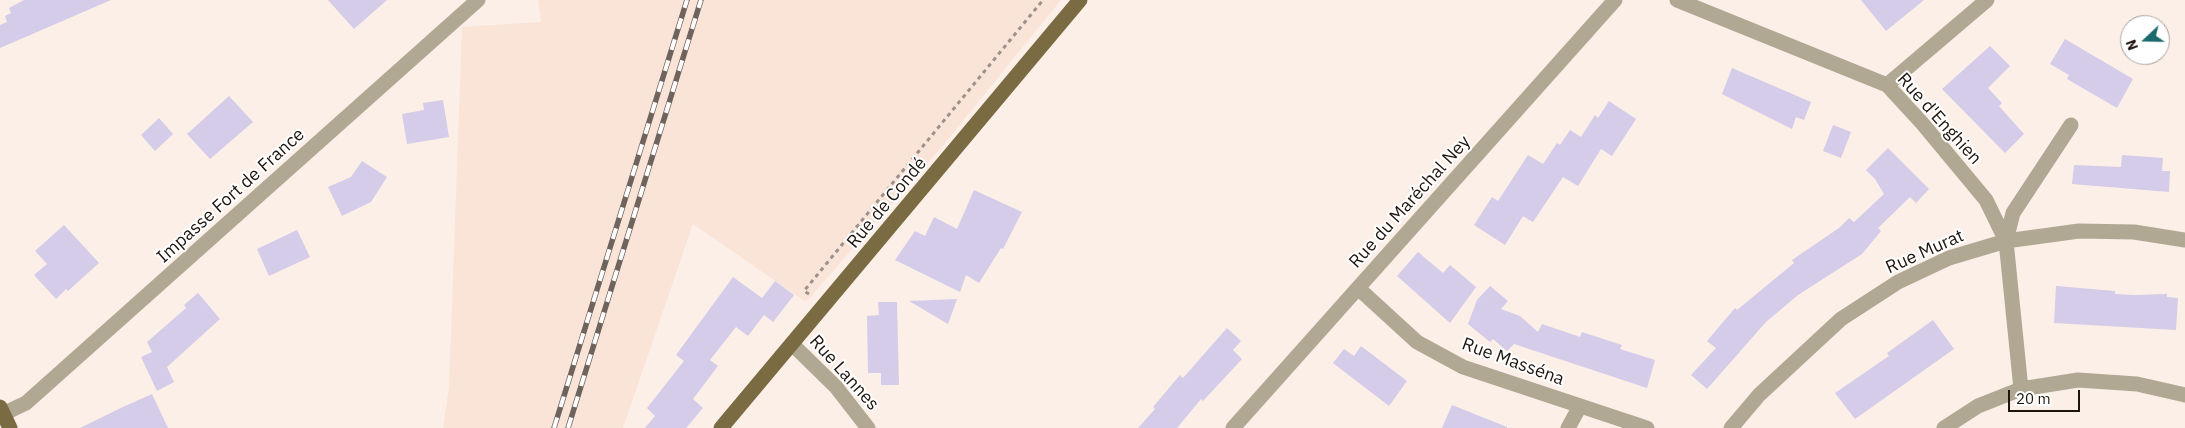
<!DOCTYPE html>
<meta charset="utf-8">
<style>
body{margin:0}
#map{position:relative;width:2185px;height:428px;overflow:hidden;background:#fbefe8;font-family:"IBM Plex Sans",sans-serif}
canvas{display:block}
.north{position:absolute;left:2120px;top:15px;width:50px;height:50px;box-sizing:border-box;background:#fff;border:1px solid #a5a19f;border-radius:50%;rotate:249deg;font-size:14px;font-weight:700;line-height:20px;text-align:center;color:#1f150f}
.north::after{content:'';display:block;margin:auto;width:18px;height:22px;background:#1c696c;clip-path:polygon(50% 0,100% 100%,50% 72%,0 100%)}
.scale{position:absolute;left:2008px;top:390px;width:72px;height:22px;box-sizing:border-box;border:2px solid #1f150f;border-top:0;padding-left:6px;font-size:15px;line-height:18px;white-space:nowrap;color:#1f150f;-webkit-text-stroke:4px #fff;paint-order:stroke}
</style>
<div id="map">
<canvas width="2185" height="428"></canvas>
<div class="north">N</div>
<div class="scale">20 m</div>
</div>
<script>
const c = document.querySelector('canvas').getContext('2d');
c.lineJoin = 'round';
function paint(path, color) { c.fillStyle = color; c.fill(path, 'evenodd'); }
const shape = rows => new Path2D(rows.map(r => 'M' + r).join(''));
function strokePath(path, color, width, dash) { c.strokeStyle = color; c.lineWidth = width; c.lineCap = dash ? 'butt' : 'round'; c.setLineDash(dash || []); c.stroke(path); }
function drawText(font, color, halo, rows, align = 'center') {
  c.font = font + ' "IBM Plex Sans",sans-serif'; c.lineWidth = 4; c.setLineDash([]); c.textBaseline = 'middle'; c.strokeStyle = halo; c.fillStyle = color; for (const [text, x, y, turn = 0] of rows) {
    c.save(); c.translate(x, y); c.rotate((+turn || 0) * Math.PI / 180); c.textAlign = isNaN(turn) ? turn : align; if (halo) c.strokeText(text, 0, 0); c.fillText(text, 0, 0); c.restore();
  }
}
paint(shape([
 [538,0,1061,0,940,149,806,302,693,224,623,428,443,428,449,388,462,27,541,22]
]), '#fae4d7');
paint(shape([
 [24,0,111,0,0,48,0,25,7,22,5,16,11,13,9,8],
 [328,0,387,0,354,29],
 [1861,0,1924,0,1886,31],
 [2065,39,2133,79,2117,108,2067,79,2069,75,2050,64],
 [1990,46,2010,66,1988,88,2002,103,1999,106,2024,134,2005,153,1942,89],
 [1732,68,1811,102,1804,120,1796,117,1792,129,1722,94],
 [229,96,253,122,210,159,187,134],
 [443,100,449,137,407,144,402,114,424,110,423,103],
 [1609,101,1636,119,1612,156,1601,149,1578,186,1563,177,1533,222,1523,216,1505,245,1474,225,1492,197,1498,201,1528,155,1543,164,1557,143,1560,145,1570,130,1581,137,1595,115,1598,118],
 [159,118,173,134,155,151,141,135],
 [1833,125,1851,132,1841,158,1823,151],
 [1888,148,1929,189,1916,203,1910,197,1878,228,1881,231,1862,254,1798,295,1766,322,1707,389,1691,375,1716,348,1707,341,1735,308,1737,310,1794,263,1792,260,1839,228,1849,218,1854,222,1884,194,1875,179,1866,170],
 [2122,155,2163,158,2162,171,2170,171,2169,192,2072,184,2074,165,2121,167],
 [362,161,387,177,371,202,342,216,328,187,351,177],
 [974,190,1022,212,1003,249,1001,248,979,283,966,275,960,292,895,260,915,231,925,236,934,217,957,229],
 [64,225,99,263,68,291,66,289,56,299,34,275,47,264,35,251],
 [297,230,310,257,269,276,257,249],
 [1418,252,1443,273,1450,265,1476,287,1450,323,1397,276],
 [733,277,762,298,775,281,794,295,773,322,764,315,748,336,736,327,710,360,718,366,693,399,703,408,686,428,645,428,655,416,647,408,684,361,676,355],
 [1490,286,1508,301,1501,309,1520,316,1538,332,1542,324,1580,337,1582,332,1622,345,1620,349,1655,360,1647,388,1514,344,1507,351,1493,339,1490,342,1468,324,1477,300],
 [2056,286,2115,291,2115,294,2133,295,2167,294,2167,297,2178,298,2176,330,2054,323],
 [198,293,220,319,167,367,174,382,157,391,141,357,152,352,147,342,186,308,184,305],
 [957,299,948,324,909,301],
 [878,302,897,302,899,385,881,385,881,373,868,373,867,316,879,315],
 [1933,320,1954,349,1855,419,1835,393,1889,356,1887,353],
 [1227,328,1241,341,1233,350,1242,359,1203,401,1201,399,1177,428,1138,428,1155,409,1153,407,1180,375,1183,378],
 [1361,346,1407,381,1389,406,1333,363,1344,349,1354,356],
 [152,394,168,428,80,428,125,406],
 [1452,405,1507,427,1507,428,1442,428]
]), '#d4cce8');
strokePath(shape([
 [809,294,804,291,1043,0]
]), '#9c918b', 3, [4, 4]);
strokePath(shape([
 [1677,0,1887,85,1922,123,1986,200,2006,241,2021,389],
 [1887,85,1987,0],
 [2006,241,2013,213,2071,125],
 [1358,288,1417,342,1463,367,1647,428],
 [792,344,836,387,868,428],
 [3,414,26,403,478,0],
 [1233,428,1615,0],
 [1568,428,1580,406],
 [1731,428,1759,395,1841,319,1898,282,1949,258,2006,241,2079,231,2134,232,2185,240],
 [1944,428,1978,406,2021,389,2078,380,2137,384,2185,395]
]), '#b1a893', 15);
strokePath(shape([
 [0,407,10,428],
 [721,428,1080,0]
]), '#7a6b43', 15);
const rail = shape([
 [554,428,687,0],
 [568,428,701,0]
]);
strokePath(rail, '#6e635d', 5.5);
strokePath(rail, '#fff', 4, [11]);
drawText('18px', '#1f150f', '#fff', [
 ["Rue d'Enghien",1939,119,48],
 ["Impasse Fort de France",231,196,-42],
 ["Rue du Maréchal Ney",1410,202,-48],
 ["Rue de Condé",887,203,-50],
 ["Rue Murat",1925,252,-24],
 ["Rue Masséna",1513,362,20],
 ["Rue Lannes",844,373,48]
]);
</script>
